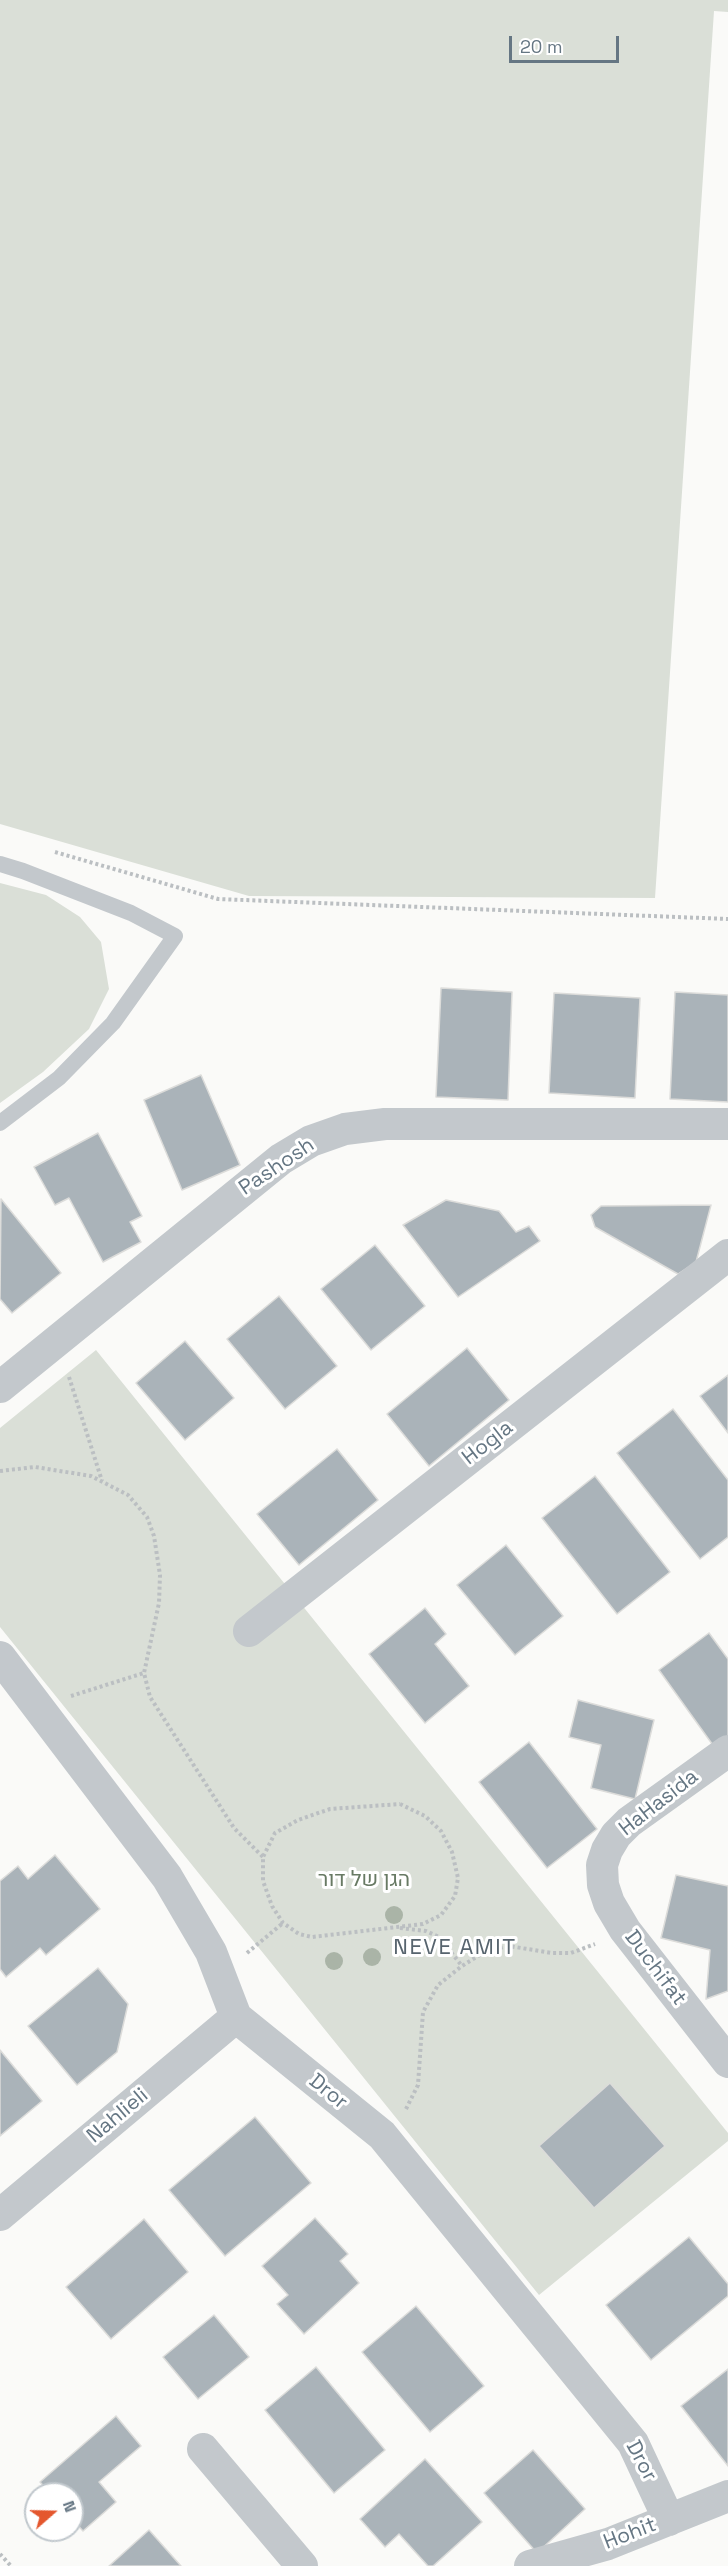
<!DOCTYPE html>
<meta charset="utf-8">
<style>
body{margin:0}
#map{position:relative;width:728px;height:2566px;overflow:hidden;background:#fafaf8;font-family:"Space Grotesk",sans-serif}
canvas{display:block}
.north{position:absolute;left:24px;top:2482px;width:60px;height:60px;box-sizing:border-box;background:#fff;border:2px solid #c1c8cd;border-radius:50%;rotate:70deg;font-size:16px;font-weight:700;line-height:24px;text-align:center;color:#657683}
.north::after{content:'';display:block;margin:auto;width:21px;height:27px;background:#e4572e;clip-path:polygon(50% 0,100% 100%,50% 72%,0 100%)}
.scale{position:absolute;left:509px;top:36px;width:110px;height:27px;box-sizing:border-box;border:3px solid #657683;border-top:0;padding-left:8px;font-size:18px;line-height:21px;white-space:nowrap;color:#657683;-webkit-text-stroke:4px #fff;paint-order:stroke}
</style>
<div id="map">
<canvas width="728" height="2566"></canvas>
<div class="north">N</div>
<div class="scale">20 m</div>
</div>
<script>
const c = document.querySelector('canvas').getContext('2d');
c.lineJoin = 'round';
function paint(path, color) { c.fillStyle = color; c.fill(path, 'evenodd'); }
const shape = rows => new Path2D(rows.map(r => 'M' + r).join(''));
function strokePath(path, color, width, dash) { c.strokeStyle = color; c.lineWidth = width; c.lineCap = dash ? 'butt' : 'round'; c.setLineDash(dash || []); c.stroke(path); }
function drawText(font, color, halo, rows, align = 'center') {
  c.font = font + ' "Space Grotesk",Heebo,sans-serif'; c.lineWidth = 6; c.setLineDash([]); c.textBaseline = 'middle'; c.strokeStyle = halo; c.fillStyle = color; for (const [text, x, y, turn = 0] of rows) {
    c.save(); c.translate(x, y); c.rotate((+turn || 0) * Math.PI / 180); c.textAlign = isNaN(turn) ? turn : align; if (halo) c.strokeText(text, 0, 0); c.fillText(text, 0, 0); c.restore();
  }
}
paint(shape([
 [0,0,728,0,728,12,714,11,655,898,249,896,0,824],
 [0,883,46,895,80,917,101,942,109,989,89,1029,43,1072,0,1103],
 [96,1350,728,2133,728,2141,539,2295,0,1627,0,1428]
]), '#dadfd7');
const building = shape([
 [441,988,512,992,508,1100,436,1097,441,988],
 [675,992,728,995,728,1102,670,1099,675,992],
 [554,993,640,998,635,1098,549,1093,554,993],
 [201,1075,240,1165,182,1190,144,1100,201,1075],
 [98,1133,142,1216,130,1222,141,1242,103,1262,69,1198,55,1205,34,1167,98,1133],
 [1,1199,61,1273,12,1313,0,1299,1,1199],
 [446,1200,499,1211,516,1232,529,1226,540,1241,458,1297,403,1225,446,1200],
 [711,1205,696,1262,678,1274,595,1227,591,1215,601,1206,711,1205],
 [375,1245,425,1306,371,1350,321,1289,375,1245],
 [279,1296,337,1366,285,1409,227,1339,279,1296],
 [185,1341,234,1398,185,1440,136,1383,185,1341],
 [467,1348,509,1400,429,1466,387,1414,467,1348],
 [728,1375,728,1433,700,1396,728,1375],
 [673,1409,728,1480,728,1537,700,1559,617,1453,673,1409],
 [337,1449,378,1500,299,1565,257,1514,337,1449],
 [595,1476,670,1572,617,1614,542,1518,595,1476],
 [506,1545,563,1616,515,1655,457,1585,506,1545],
 [425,1608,446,1634,435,1644,469,1686,425,1723,369,1654,425,1608],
 [709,1633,728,1659,728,1739,715,1748,659,1670,709,1633],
 [578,1700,654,1720,635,1799,591,1788,601,1745,569,1737,578,1700],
 [529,1742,597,1829,547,1868,479,1782,529,1742],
 [55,1855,100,1909,46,1955,40,1948,6,1977,0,1969,0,1881,18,1866,28,1879,55,1855],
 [676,1875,728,1886,728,1991,706,1999,710,1950,661,1938,676,1875],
 [98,1968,128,2004,117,2052,77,2085,28,2026,98,1968],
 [0,2050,42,2101,0,2136,0,2050],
 [610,2083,665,2146,594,2208,539,2146,610,2083],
 [255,2117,311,2183,225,2256,169,2190,255,2117],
 [315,2218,348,2254,340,2261,359,2283,304,2334,277,2304,288,2295,262,2266,315,2218],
 [144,2219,188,2272,111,2339,66,2287,144,2219],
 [689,2237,728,2284,728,2296,651,2360,606,2305,689,2237],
 [416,2306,484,2386,430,2432,362,2352,416,2306],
 [214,2315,249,2357,198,2399,163,2357,214,2315],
 [316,2367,385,2450,334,2493,265,2410,316,2367],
 [728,2369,728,2466,681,2406,728,2369],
 [116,2416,141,2446,99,2482,116,2502,83,2531,72,2519,72,2494,51,2494,40,2482,116,2416],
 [533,2450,585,2509,537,2553,484,2493,533,2450],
 [425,2459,482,2522,433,2566,428,2566,399,2534,385,2547,360,2519,425,2459],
 [149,2530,181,2566,109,2566,149,2530]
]);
paint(building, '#aab3b9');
strokePath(building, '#dcdcda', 1.5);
strokePath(shape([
 [55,852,218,899,728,919],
 [69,1377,102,1481],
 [0,1471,35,1467,91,1476,128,1495,147,1517,154,1536,160,1575,159,1603,144,1673,150,1697,234,1828,263,1857],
 [71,1696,144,1673],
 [400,1804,425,1816,441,1831,452,1852,458,1878,455,1896,441,1915,423,1924,312,1937,299,1934,283,1923,272,1906,263,1881,263,1857,275,1833,298,1820,330,1809,400,1804],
 [400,1928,426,1931,439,1937,462,1966],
 [247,1953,283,1923],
 [406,2109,418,2085,423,2012,438,1985,462,1966,486,1951,509,1946,552,1953,571,1953,595,1944],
 [0,2554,11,2566]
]), '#bbbfc2', 4, [3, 3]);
strokePath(shape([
 [0,864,23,871,131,913,175,936,113,1023,59,1078,0,1123]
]), '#c3c8cc', 16);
strokePath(shape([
 [0,1387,281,1159,311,1141,345,1129,385,1124,728,1124],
 [249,1631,728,1255],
 [0,1657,167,1877,211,1952,236,2017,382,2135,633,2443,669,2520],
 [728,1751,629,1822,616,1835,607,1850,602,1865,603,1885,609,1903,625,1930,728,2062],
 [0,2215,236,2017],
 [203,2449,302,2566],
 [530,2566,608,2544,728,2496]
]), '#c3c8cc', 32);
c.fillStyle = '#aab4a7';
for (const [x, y] of [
 [394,1915],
 [372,1957],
 [334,1961]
]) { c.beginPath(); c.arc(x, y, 9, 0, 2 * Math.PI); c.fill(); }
drawText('21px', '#657683', '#fff', [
 ["Pashosh",277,1167,-34],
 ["Hogla",488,1443,-38],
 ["HaHasida",659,1803,-38],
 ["Duchifat",655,1968,53],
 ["Dror",328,2092,39],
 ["Nahlieli",118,2116,-40],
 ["Dror",641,2461,62],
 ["Hohit",630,2534,-21]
]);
drawText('21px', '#687a64', '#fff', [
 ["הגן של דור",364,1880]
]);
c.letterSpacing = '1.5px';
drawText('22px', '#57646e', '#fff', [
 ["NEVE AMIT",455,1948]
]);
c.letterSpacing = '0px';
</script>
